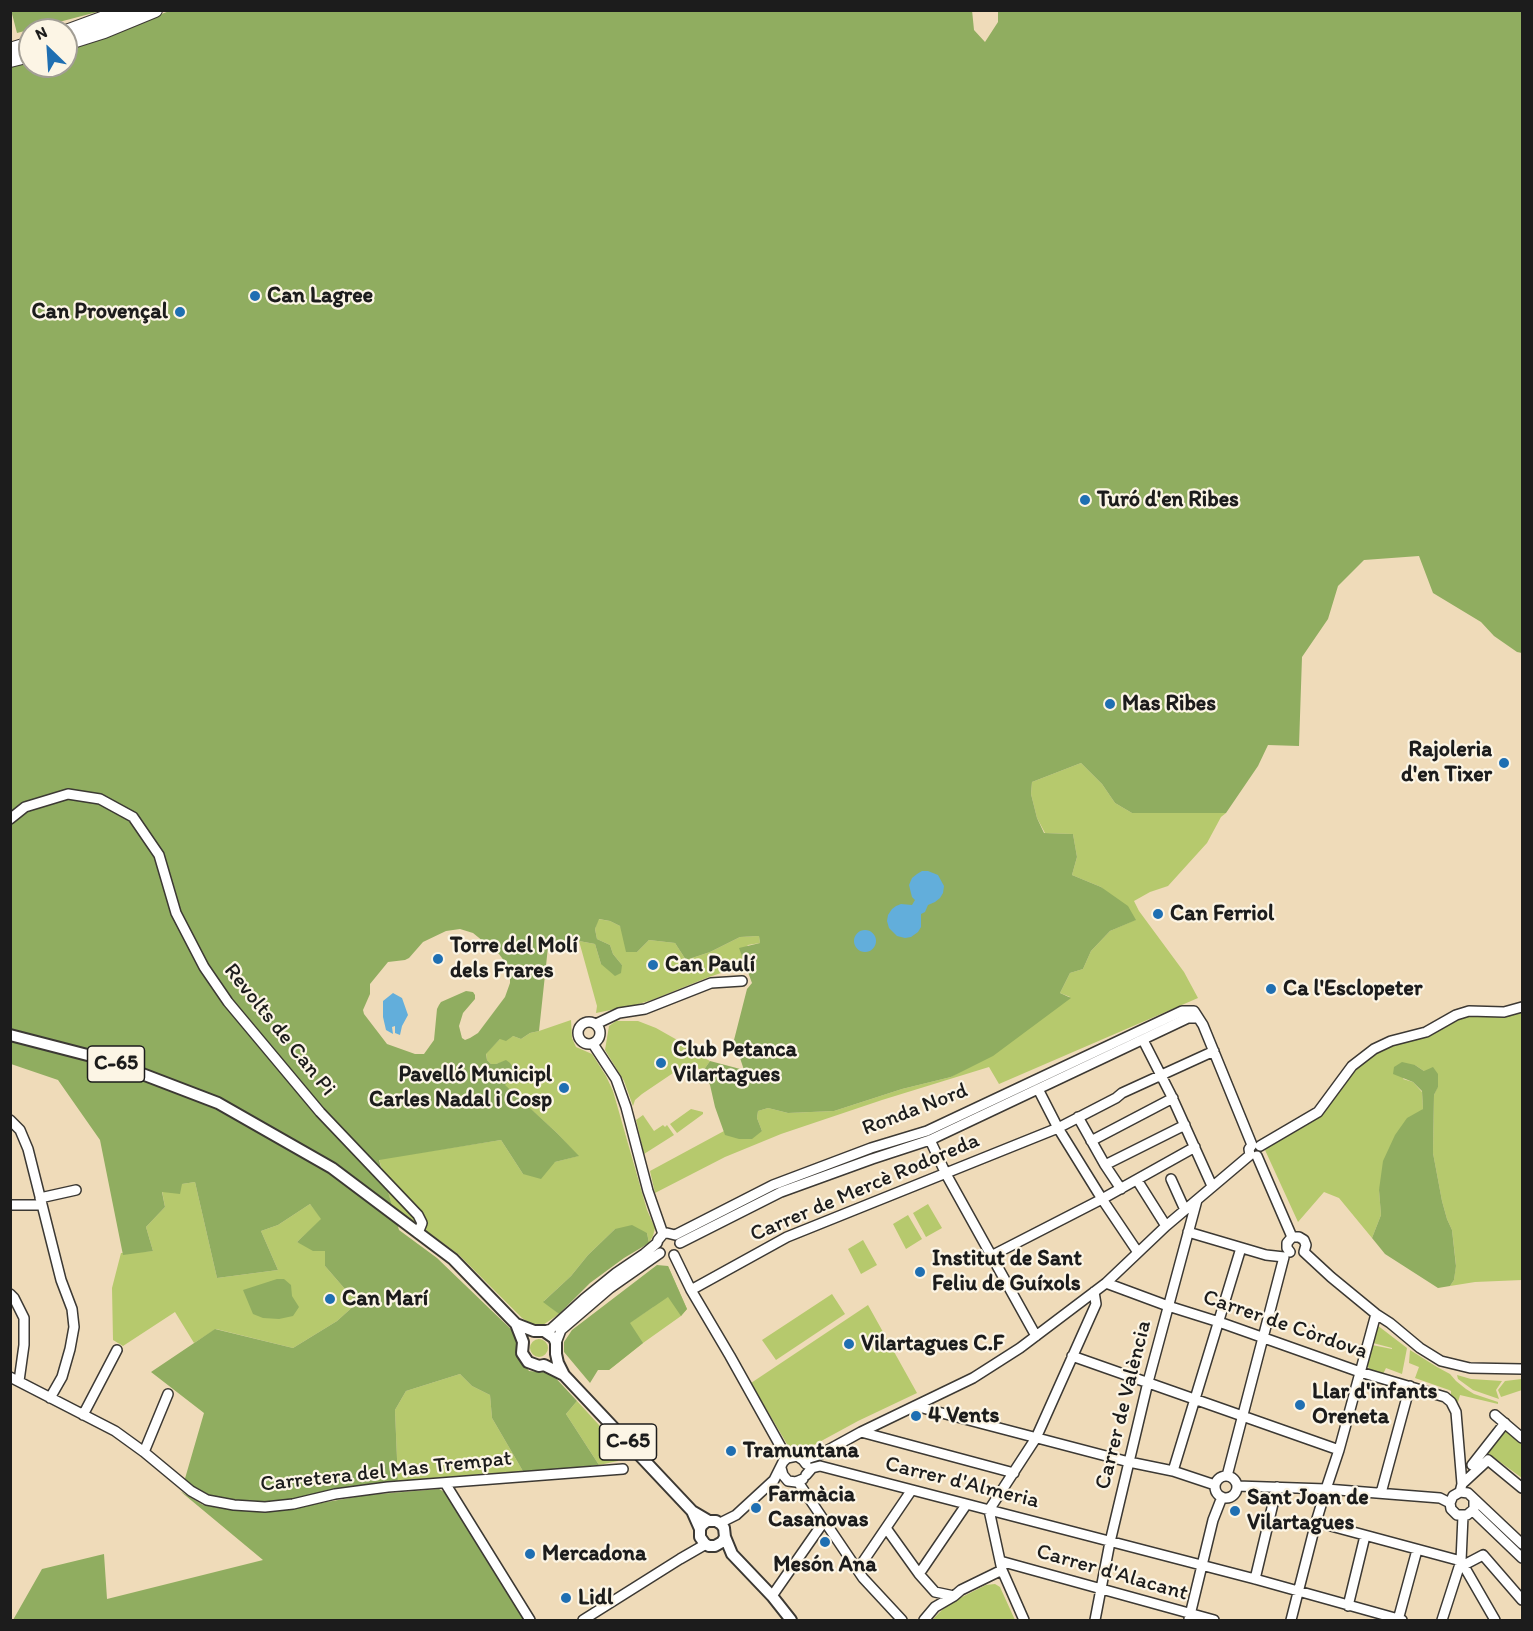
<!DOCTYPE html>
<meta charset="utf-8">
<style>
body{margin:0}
#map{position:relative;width:1533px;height:1631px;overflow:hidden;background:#efdbb9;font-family:Itim,sans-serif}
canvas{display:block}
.frame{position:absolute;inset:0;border:12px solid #1c1c1c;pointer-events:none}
.north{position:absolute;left:18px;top:18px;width:60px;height:60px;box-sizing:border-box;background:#fcf5e5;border:2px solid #a29e95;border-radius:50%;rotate:335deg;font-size:16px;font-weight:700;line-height:24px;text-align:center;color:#1c1c1c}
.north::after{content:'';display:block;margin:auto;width:21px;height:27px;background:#1f6fb2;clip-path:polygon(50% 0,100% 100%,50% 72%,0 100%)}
</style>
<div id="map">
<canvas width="1533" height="1631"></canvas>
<div class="frame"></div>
<div class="north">N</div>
</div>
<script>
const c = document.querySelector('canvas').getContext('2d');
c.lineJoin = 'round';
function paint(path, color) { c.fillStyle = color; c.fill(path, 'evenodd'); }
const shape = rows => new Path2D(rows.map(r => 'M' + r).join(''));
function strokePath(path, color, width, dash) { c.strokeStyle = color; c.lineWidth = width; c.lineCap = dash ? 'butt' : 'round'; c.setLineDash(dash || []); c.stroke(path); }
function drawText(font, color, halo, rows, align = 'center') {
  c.font = font + ' Itim,sans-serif'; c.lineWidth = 4.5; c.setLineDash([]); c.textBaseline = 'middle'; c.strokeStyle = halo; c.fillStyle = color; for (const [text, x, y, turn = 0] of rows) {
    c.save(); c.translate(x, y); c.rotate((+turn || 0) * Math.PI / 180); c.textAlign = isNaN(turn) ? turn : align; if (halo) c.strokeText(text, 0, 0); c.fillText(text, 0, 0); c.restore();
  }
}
paint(shape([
 [1081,763,1102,784,1115,803,1132,813,1226,813,1221,817,1207,843,1168,886,1150,892,1134,901,1139,911,1184,972,1198,998,999,1084,989,1067,882,1100,781,1134,725,1157,655,1193,650,1171,724,1131,726,1135,762,1131,757,1118,758,1111,768,1108,788,1113,834,1111,902,1089,951,1077,1070,997,1060,993,1070,973,1083,969,1091,951,1110,931,1135,920,1101,887,1072,875,1077,857,1073,834,1045,833,1037,818,1031,794,1032,782],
 [598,919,610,921,620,926,637,952,649,940,675,943,686,960,710,952,740,937,759,936,760,943,748,945,742,953,747,971,738,969,730,970,709,977,652,1000,635,1005,596,1013,597,1006,579,941,595,944,601,964,622,965,613,954,610,945,597,939,595,929],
 [1522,1012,1522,1280,1475,1282,1450,1286,1454,1280,1456,1265,1452,1230,1447,1219,1442,1201,1433,1153,1434,1095,1438,1086,1424,1071,1415,1065,1403,1079,1413,1082,1422,1092,1423,1109,1379,1190,1381,1215,1372,1238,1339,1198,1324,1192,1298,1222,1265,1150,1268,1145,1302,1126,1351,1072,1380,1050,1421,1037,1457,1019,1471,1015,1505,1015],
 [571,1020,572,1038,576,1047,592,1054,606,1076,613,1091,647,1210,655,1228,653,1236,649,1243,647,1233,615,1229,588,1255,571,1276,544,1301,559,1314,543,1325,537,1326,531,1324,522,1318,458,1254,392,1206,379,1159,501,1140,523,1174,555,1162,578,1156,557,1133,504,1085,516,1073,506,1061,496,1064,491,1064,487,1060,486,1053,500,1039,513,1036,521,1039,530,1033,539,1031],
 [616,1021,638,1021,656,1028,679,1041,693,1052,710,1061,703,1071,694,1066,688,1065,679,1069,642,1094,635,1100,633,1106,624,1081,605,1050,609,1026],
 [691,1109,703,1112,703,1114,677,1133,670,1124],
 [643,1115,654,1131,663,1125,665,1127,667,1125,674,1135,644,1154,636,1120],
 [195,1182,217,1278,278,1270,261,1231,278,1225,310,1204,322,1219,297,1242,325,1251,325,1266,357,1303,337,1321,293,1348,216,1329,194,1343,175,1312,123,1346,113,1340,112,1288,121,1253,153,1251,146,1227,165,1207,162,1191,182,1184],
 [928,1204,942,1228,926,1237,913,1213],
 [908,1215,922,1239,906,1249,893,1224],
 [863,1240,877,1265,861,1274,848,1249],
 [668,1266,687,1309,681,1316,643,1343,609,1370,618,1340,629,1323,653,1307],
 [832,1294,845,1314,776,1360,762,1340],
 [868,1305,917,1393,858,1421,801,1452,791,1451,751,1383],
 [1377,1325,1407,1348,1402,1374,1386,1368,1383,1374,1370,1370,1367,1365,1372,1345,1392,1349,1392,1348,1373,1343],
 '530 1348a9 9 0 1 1 18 0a9 9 0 1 1-18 0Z',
 [1410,1350,1437,1367,1450,1374,1456,1381,1466,1389,1474,1394,1498,1402,1498,1404,1460,1395,1458,1402,1451,1398,1451,1391,1449,1390,1415,1378,1419,1367,1409,1363],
 [460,1374,472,1386,490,1395,492,1418,524,1473,398,1483,395,1410,406,1391],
 [1457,1375,1471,1379,1502,1381,1496,1390,1499,1399,1473,1390,1458,1379],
 [1522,1379,1522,1390,1501,1397,1498,1390,1505,1381],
 [577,1401,621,1449,620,1457,618,1461,599,1465,566,1414],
 [1503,1428,1522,1444,1522,1478,1485,1451],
 [995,1584,1000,1587,1015,1620,932,1620,942,1610,956,1600,986,1585]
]), '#b6c96d');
paint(shape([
 [11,10,101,10,101,11,17,33],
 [172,10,972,10,974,30,985,42,998,22,998,11,1522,11,1522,653,1517,652,1494,636,1481,622,1433,593,1419,556,1364,560,1338,586,1328,619,1302,657,1299,746,1268,745,1258,766,1226,813,1132,813,1115,803,1102,784,1081,763,1032,782,1031,794,1037,818,1044,833,1073,834,1077,857,1072,875,1101,887,1128,906,1136,920,1110,931,1091,951,1083,969,1070,973,1060,993,1071,998,993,1056,951,1077,902,1089,834,1111,788,1113,768,1108,758,1111,757,1118,762,1131,752,1139,739,1139,725,1135,715,1107,710,1085,703,1071,710,1061,744,1070,734,1040,747,989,752,983,739,948,760,943,759,936,740,937,710,952,686,960,675,943,649,940,637,952,626,952,620,926,610,921,599,919,595,929,597,939,610,945,613,954,622,965,621,973,615,976,601,964,595,944,579,941,548,947,539,1031,530,1033,521,1039,513,1036,506,1041,500,1039,486,1054,487,1060,491,1064,496,1064,506,1060,510,1063,516,1073,505,1085,557,1133,579,1156,555,1162,541,1179,523,1174,501,1140,379,1160,399,1230,437,1258,518,1336,517,1354,529,1371,551,1373,577,1401,566,1414,599,1465,524,1473,492,1418,490,1395,472,1386,460,1374,406,1391,395,1410,398,1483,260,1506,211,1500,184,1482,204,1413,151,1372,215,1329,293,1348,337,1321,357,1303,325,1266,325,1251,313,1251,297,1242,321,1219,310,1204,278,1225,261,1231,278,1270,217,1278,195,1182,182,1184,180,1194,162,1192,165,1207,146,1227,153,1251,123,1255,100,1140,58,1080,11,1064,10,67,30,61,30,66,66,66,66,50],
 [460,929,473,933,499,954,505,962,508,969,510,979,510,983,505,997,478,1033,470,1038,465,1040,462,1038,459,1026,463,1013,475,999,475,995,473,992,466,991,441,1002,439,1005,437,1009,434,1040,424,1054,415,1054,387,1044,364,1014,363,1010,370,994,370,984,388,962,405,960,409,958,423,942,446,931],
 [1402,1062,1415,1065,1424,1071,1433,1067,1438,1074,1438,1087,1434,1095,1433,1153,1442,1201,1447,1219,1452,1230,1456,1266,1454,1280,1450,1286,1438,1288,1385,1254,1372,1238,1381,1215,1379,1190,1383,1161,1395,1135,1407,1118,1423,1109,1422,1091,1413,1082,1393,1074,1394,1067],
 [632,1225,647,1233,649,1243,624,1258,590,1283,559,1314,543,1302,571,1276,588,1255,615,1229],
 [657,1265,668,1266,687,1309,681,1316,668,1297,630,1323,643,1343,609,1370,598,1370,590,1383,564,1352,564,1342,572,1330],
 [277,1279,284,1279,291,1285,292,1296,299,1307,293,1316,279,1319,263,1318,253,1314,243,1290],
 [439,1489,448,1494,527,1620,13,1620,42,1569,104,1554,107,1599,263,1560,180,1491,203,1505,225,1509,269,1512,367,1495]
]), '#90ad60');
paint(shape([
 [922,871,928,871,938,875,944,886,943,893,940,898,935,902,928,905,925,912,921,914,921,927,918,932,911,937,905,938,897,936,889,928,887,921,888,915,892,909,896,906,901,904,912,905,915,900,912,897,909,885,912,878,917,874],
 '854 941a11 11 0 1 1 22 0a11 11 0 1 1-22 0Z',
 [393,993,402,998,408,1015,402,1026,400,1035,395,1033,395,1026,392,1027,393,1034,386,1030,383,1017,383,1001]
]), '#62aedb');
const minor = shape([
 [10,819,25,807,68,794,100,799,133,817,159,855,176,913,204,967,228,1002,320,1112,418,1215,422,1223,418,1233],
 '578 1033a11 11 0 1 1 22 0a11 11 0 1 1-22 0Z',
 [596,1024,619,1013,645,1009,711,983,742,981],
 [1143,1040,1171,1095,1212,1186],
 [593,1044,616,1079,626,1107,648,1191,663,1234],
 [1038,1089,1058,1128,1102,1199,1137,1251],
 [1078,1117,1105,1165,1121,1189],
 [10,1120,20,1130,28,1149,61,1280,72,1309,74,1327,70,1349,62,1377,50,1398],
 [930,1140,946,1174,1036,1336],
 [1091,1141,1173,1098],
 [1260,1146,1318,1112,1352,1066,1374,1049,1391,1041,1426,1032,1456,1015,1469,1011,1504,1012,1522,1007],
 [1257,1156,1292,1237],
 [1105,1165,1185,1125],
 [1171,1179,1185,1210],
 [1137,1180,1166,1226],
 [40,1198,76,1190],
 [10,1205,41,1205],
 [1188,1232,1266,1255,1284,1257],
 [1292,1237,1299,1237,1304,1240,1306,1245,1304,1252],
 [680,1243,781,1192,872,1159,930,1140,1188,1018,1197,1018],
 [1290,1252,1287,1248,1287,1243,1292,1237],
 [1304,1252,1331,1277,1376,1314,1390,1323,1420,1348,1441,1361,1470,1368,1522,1369],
 [674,1255,691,1290,730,1356,787,1458],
 [991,1256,1102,1199,1195,1147],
 [1106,1283,1168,1306,1219,1322,1360,1372,1445,1397,1451,1402,1456,1412,1462,1484,1460,1492],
 [691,1290,787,1237,1058,1128,1116,1098,1122,1093,1214,1051],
 [10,1294,14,1298,24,1318,24,1345,19,1381],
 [544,1331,551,1329,584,1299,616,1273,644,1254,657,1243,658,1240,663,1234,667,1233,675,1235,773,1185,871,1148,927,1131,1182,1011,1194,1011,1203,1025,1252,1145,1249,1149,1250,1155],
 [556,1343,561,1330,610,1288,660,1253],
 [1072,1356,1339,1450],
 [10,1377,115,1431,144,1452,191,1491,207,1500,234,1505,265,1507,293,1504,335,1494,388,1487,623,1469],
 [915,1406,1129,1462,1173,1471,1215,1485],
 [83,1415,117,1350],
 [1495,1415,1522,1438],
 [861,1432,1014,1473],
 [144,1452,168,1394],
 [803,1460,819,1455,861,1432,973,1378,1020,1348,1106,1283,1166,1226,1250,1155],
 [1472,1465,1505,1423],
 [781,1468,783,1475,788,1481,796,1482,803,1479],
 [1173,1471,1241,1248],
 [806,1475,812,1468,820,1466,1255,1579,1402,1620],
 [1227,1476,1284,1257],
 '1215 1487a11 11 0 1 1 22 0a11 11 0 1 1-22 0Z',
 [798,1482,863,1578,902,1620],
 [445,1483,530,1620],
 [1462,1484,1488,1460,1522,1488],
 [1237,1486,1326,1489,1440,1498,1450,1503],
 [1381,1493,1410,1386],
 [1474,1499,1474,1509,1467,1515,1457,1515,1451,1509,1450,1503,1453,1496,1460,1492,1468,1493,1522,1544],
 [1473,1511,1522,1558],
 [1463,1516,1461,1561,1495,1620],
 [1316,1522,1461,1561,1442,1620],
 [720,1523,736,1515,774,1480,783,1462,787,1458,797,1456,803,1460,806,1464],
 [886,1528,919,1574,935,1592,954,1596],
 [1000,1561,1214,1620],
 [1464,1565,1483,1555,1522,1600],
 [858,1569,911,1491],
 [919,1574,966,1505],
 [1255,1579,1277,1487],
 [772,1596,825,1520],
 [1348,1606,1365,1536],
 [1189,1619,1213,1520,1222,1497],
 [583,1620,680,1559,706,1544],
 [924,1620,935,1607,954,1596,961,1590,1002,1570],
 [1024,1620,1002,1570,989,1510,1036,1438,1096,1304,1094,1292],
 [1095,1620,1110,1542,1148,1382,1197,1200],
 [1291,1620,1316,1522,1326,1489,1339,1450,1376,1314],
 [1398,1620,1417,1550]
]);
const major = shape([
 [10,1035,103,1059,218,1103,332,1168,453,1259,516,1324,523,1342,522,1353,528,1362,539,1366,544,1365,564,1375],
 [516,1324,534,1331,544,1331,554,1338,556,1343,556,1354,558,1363,564,1375,692,1511,709,1521],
 [692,1511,700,1529,700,1537,705,1544,709,1546,715,1546,722,1542,725,1537,724,1528,721,1524,716,1521,707,1521,702,1525,700,1529],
 [725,1537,732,1554,772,1596,791,1620]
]);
const highway = shape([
 [66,32,126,10],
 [66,43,104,31,155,10],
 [10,50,30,44],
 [10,60,30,55]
]);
strokePath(minor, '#3c3934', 12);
strokePath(major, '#3c3934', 14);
strokePath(highway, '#3c3934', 16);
strokePath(minor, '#fff', 9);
strokePath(major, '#fff', 10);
strokePath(highway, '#fff', 14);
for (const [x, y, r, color] of [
 [255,296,6,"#1f6fb2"],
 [180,312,6,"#1f6fb2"],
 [1085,500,6,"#1f6fb2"],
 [1110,704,6,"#1f6fb2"],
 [1504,763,6,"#1f6fb2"],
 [1158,914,6,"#1f6fb2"],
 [438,959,6,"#1f6fb2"],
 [653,965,6,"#1f6fb2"],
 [1271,989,6,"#1f6fb2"],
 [661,1063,6,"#1f6fb2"],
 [564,1088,6,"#1f6fb2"],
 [920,1272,6,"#1f6fb2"],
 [330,1299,6,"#1f6fb2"],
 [849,1344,6,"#1f6fb2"],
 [1300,1405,6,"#1f6fb2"],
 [916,1416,6,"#1f6fb2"],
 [731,1451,6,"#1f6fb2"],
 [756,1508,6,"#1f6fb2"],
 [1235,1511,6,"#1f6fb2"],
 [825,1542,6,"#1f6fb2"],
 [530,1554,6,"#1f6fb2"],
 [566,1598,6,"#1f6fb2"]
]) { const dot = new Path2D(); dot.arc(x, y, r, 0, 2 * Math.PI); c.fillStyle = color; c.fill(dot); strokePath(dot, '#fcf5e5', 2); }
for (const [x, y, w] of [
 [116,1064,57],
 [628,1442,57]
]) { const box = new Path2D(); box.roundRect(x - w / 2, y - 18, w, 36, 4.5); c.fillStyle = '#fcf5e5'; c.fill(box); strokePath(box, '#1c1c1c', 1.5); }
drawText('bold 21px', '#1c1c1c', null, [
 ["C-65",116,1064],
 ["C-65",628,1442]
]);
drawText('bold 22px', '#1c1c1c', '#fcf5e5', [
 ["Can Lagree",267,296],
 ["Can Provençal",168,312,"right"],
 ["Turó d'en Ribes",1097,500],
 ["Mas Ribes",1122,704],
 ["Rajoleria",1492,750,"right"],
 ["d'en Tixer",1492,775,"right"],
 ["Can Ferriol",1170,914],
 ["Torre del Molí",450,946],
 ["dels Frares",450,971],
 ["Can Paulí",665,965],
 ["Ca l'Esclopeter",1283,989],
 ["Club Petanca",673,1050],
 ["Vilartagues",673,1075],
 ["Pavelló Municipl",552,1075,"right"],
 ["Carles Nadal i Cosp",552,1100,"right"],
 ["Institut de Sant",932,1259],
 ["Feliu de Guíxols",932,1284],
 ["Can Marí",342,1299],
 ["Vilartagues C.F",861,1344],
 ["Llar d'infants",1312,1392],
 ["Oreneta",1312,1417],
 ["4 Vents",928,1416],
 ["Tramuntana",743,1451],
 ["Farmàcia",768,1495],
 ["Casanovas",768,1520],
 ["Sant Joan de",1247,1498],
 ["Vilartagues",1247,1523],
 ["Mercadona",542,1554],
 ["Mesón Ana",825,1565,"center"],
 ["Lidl",578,1598]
], 'left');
drawText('22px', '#1c1c1c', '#fcf5e5', [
 ["Revolts de Can Pi",279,1030,51],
 ["Ronda Nord",915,1110,-21],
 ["Carrer de Mercè Rodoreda",865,1188,-23],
 ["Carrer de Còrdova",1285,1325,19],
 ["Carrer de València",1124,1405,-76],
 ["Carretera del Mas Trempat",386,1472,-6],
 ["Carrer d'Almeria",962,1483,14],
 ["Carrer d'Alacant",1112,1573,16]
]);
</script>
